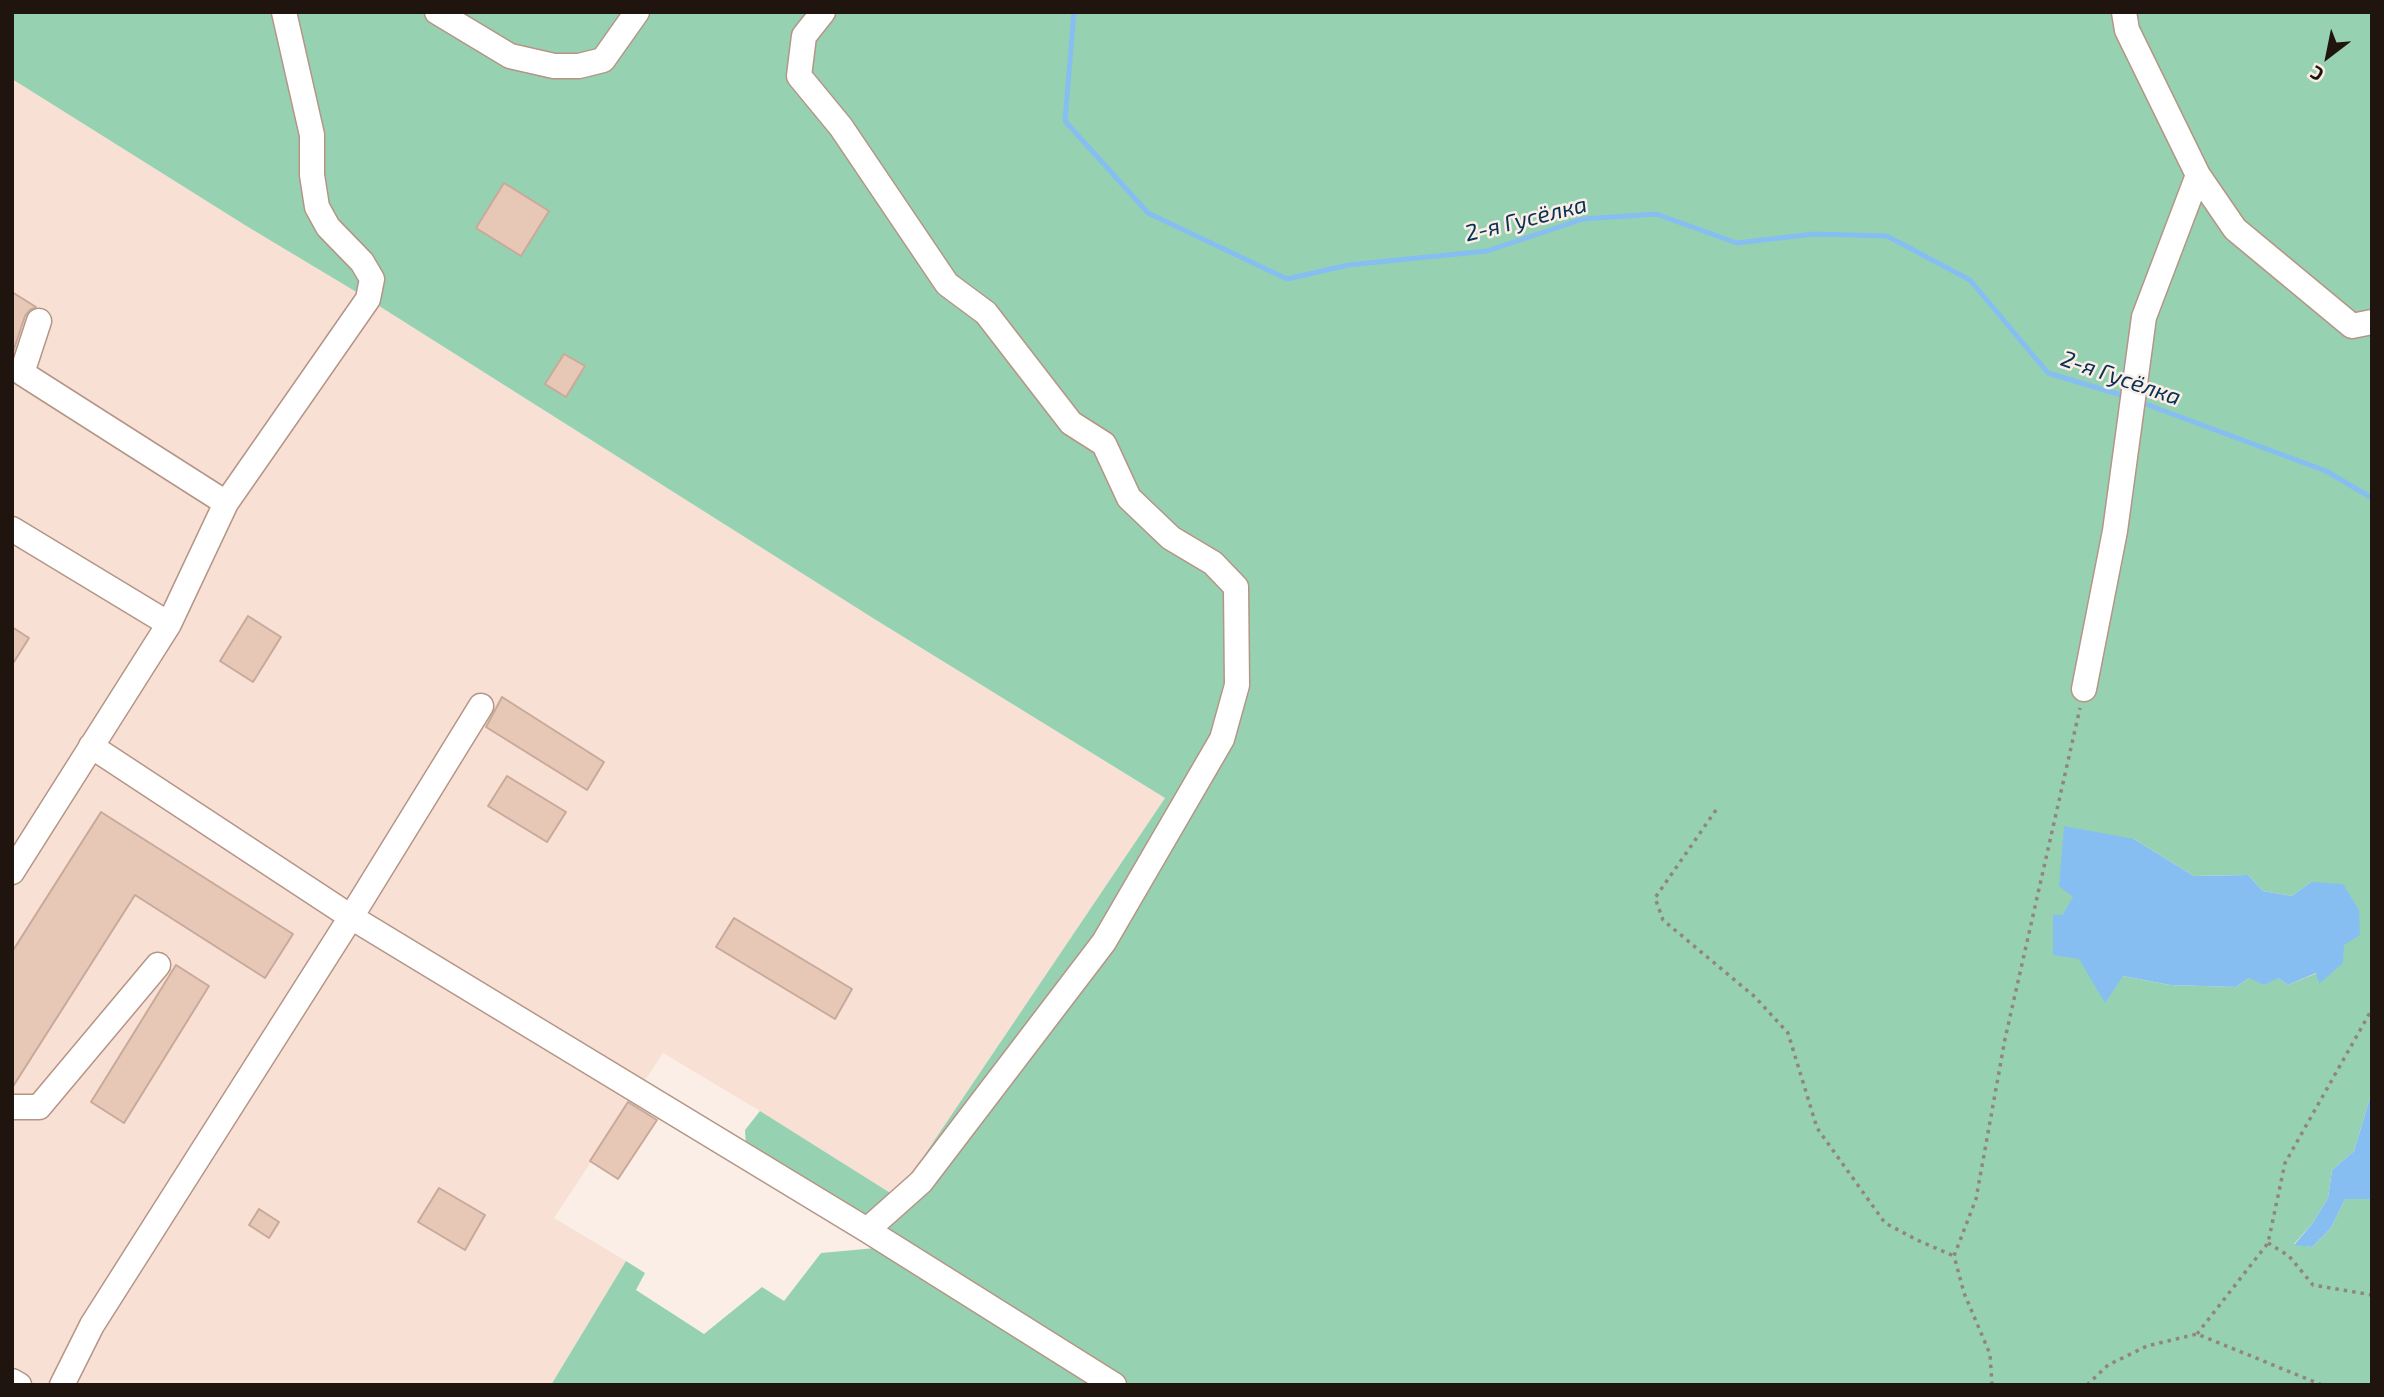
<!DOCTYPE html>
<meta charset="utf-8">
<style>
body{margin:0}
#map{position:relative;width:2384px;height:1397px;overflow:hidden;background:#fbeee7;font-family:"Exo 2",sans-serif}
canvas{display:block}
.frame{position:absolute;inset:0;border:14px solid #20140f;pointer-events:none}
.north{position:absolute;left:2293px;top:21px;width:70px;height:70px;-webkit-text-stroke:5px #fbeee7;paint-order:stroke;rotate:212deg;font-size:19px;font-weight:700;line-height:28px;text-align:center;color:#20140f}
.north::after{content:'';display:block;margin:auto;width:24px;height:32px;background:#20140f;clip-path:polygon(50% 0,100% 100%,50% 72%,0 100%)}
</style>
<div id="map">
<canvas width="2384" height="1397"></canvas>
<div class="frame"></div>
<div class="north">С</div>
</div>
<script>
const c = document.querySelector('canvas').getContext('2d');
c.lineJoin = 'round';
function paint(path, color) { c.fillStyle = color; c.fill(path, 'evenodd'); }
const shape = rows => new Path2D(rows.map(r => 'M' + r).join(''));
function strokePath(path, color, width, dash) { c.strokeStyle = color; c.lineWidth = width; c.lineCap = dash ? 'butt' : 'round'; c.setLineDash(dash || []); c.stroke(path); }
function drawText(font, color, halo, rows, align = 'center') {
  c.font = font + ' "Exo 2",sans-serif'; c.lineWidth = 5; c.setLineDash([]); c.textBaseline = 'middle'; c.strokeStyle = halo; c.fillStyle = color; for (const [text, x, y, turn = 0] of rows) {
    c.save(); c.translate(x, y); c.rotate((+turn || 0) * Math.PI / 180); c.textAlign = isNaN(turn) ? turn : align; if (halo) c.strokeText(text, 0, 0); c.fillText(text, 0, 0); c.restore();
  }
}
paint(shape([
 [12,79,248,227,368,299,876,620,1165,798,913,1172,892,1194,760,1111,663,1053,554,1218,626,1261,551,1385,12,1385]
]), '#f9e0d4');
paint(shape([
 [12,12,2372,12,2372,1091,2354,1151,2332,1170,2328,1198,2312,1224,2294,1244,2312,1247,2331,1228,2345,1199,2368,1199,2372,1203,2372,1385,1131,1385,746,1146,745,1130,760,1111,892,1194,913,1172,1165,798,876,620,368,299,248,227,12,79],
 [2134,839,2194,876,2248,875,2263,891,2292,896,2311,882,2319,984,2317,973,2288,985,2278,978,2249,978,2236,987,2170,985,2123,976,2079,959,2054,915,2062,915,2074,897],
 [876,1248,1094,1385,551,1385,626,1261,645,1273,636,1290,704,1334,762,1287,784,1301,821,1253]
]), '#96d2b1');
paint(shape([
 [2064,826,2134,839,2194,876,2248,875,2263,891,2292,896,2311,882,2343,884,2359,910,2360,935,2344,945,2343,963,2319,984,2316,973,2288,985,2278,978,2264,985,2249,978,2236,987,2170,985,2123,976,2105,1003,2079,959,2053,955,2053,915,2062,915,2073,897,2059,886],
 [2372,1091,2372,1203,2368,1199,2345,1199,2331,1228,2312,1247,2294,1245,2312,1224,2328,1198,2332,1170,2354,1151]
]), '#86bef2');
strokePath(shape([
 [1074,12,1065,121,1148,213,1287,279,1348,265,1487,251,1583,219,1656,214,1737,243,1814,234,1887,236,1970,280,2048,373,2128,397],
 [2140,402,2326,471,2372,498]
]), '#86bef2', 5);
const building = shape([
 [504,183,549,211,521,256,476,228,504,183],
 [12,292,36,307,30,310,25,316,12,355,12,292],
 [564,354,585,366,566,397,545,384,564,354],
 [248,616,281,637,253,682,220,661,248,616],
 [12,627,29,638,12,665,12,627],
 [502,697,604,762,587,790,486,727,502,697],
 [507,776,566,812,547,842,488,806,507,776],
 [101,812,293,934,265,978,135,895,12,1088,12,952,101,812],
 [734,918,852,989,835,1019,716,947,734,918],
 [176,965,209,986,124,1123,91,1102,176,965],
 [628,1102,657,1120,618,1179,590,1161,628,1102],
 [439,1188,485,1215,465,1250,418,1222,439,1188],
 [259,1209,279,1222,269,1238,249,1225,259,1209]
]);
paint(building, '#e7c7b6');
strokePath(building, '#c9a999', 2);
const minor = shape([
 [437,12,510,56,554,66,579,66,603,60,637,12],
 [823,12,804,36,799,76,841,127,947,284,986,313,1071,423,1104,444,1129,498,1171,538,1213,563,1236,587,1237,685,1222,739,1104,942,921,1182,867,1230],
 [2198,175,2235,229,2352,326,2372,322],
 [39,321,22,373,226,503],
 [12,529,169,624],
 [2084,689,2115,531,2144,317,2198,175,2127,30,2124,12],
 [91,746,351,917,867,1230,1114,1385],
 [12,872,169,624,226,503,368,299,372,279,362,262,328,227,317,207,312,175,312,135,284,12],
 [12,1107,39,1107,158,965],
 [12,1381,19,1385],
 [62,1385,92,1325,351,917,481,706]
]);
strokePath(minor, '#b49586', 27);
strokePath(shape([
 [1716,810,1655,898,1663,920,1755,997,1788,1033,1817,1128,1885,1223,1917,1240,1954,1256],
 [2268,1243,2289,1256,2313,1285,2372,1295],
 [2197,1334,2268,1243,2285,1163,2372,1009],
 [1992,1385,1990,1354,1964,1293,1954,1256,1976,1199,2005,1039,2080,708],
 [2087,1385,2108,1365,2147,1346,2197,1334,2322,1385]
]), '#91857f', 3.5, [3.5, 5]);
strokePath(minor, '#fff', 24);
drawText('italic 23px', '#073254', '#fbeee7', [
 ["2-я Гусёлка",1526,219,-14],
 ["2-я Гусёлка",2121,378,19]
]);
</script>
